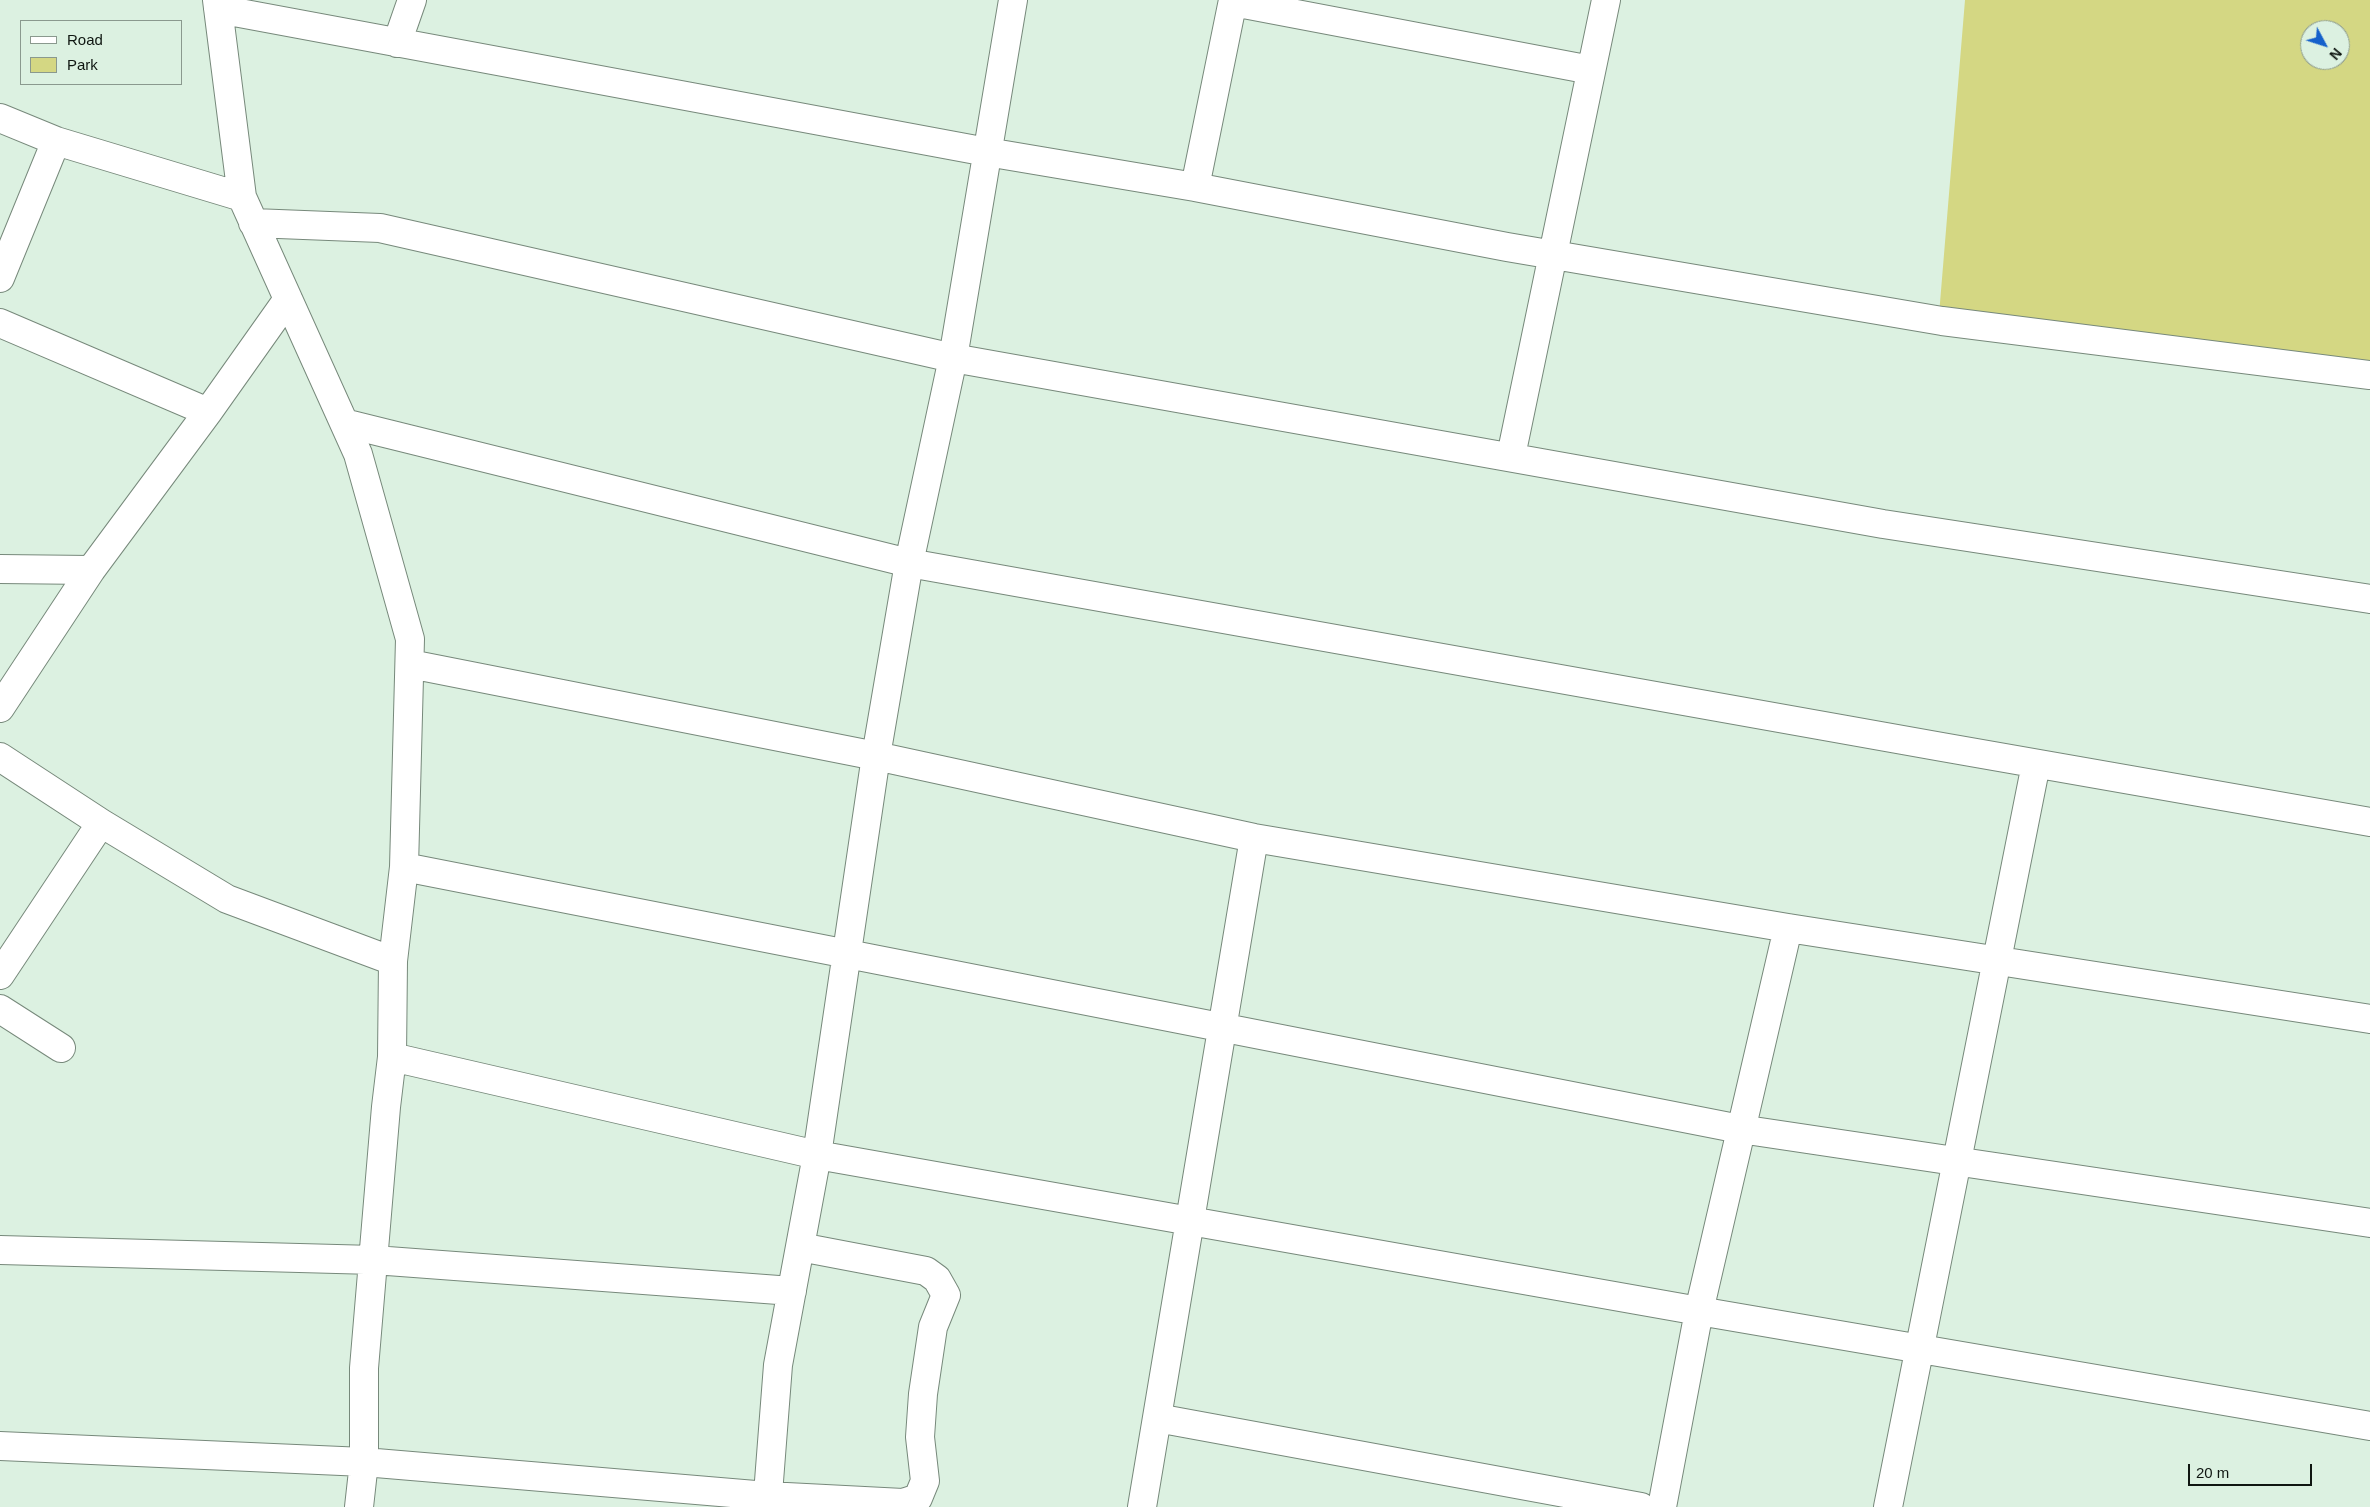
<!DOCTYPE html>
<style>
body{margin:0}
#map{position:relative;width:2370px;height:1507px;overflow:hidden;background:#dcf1e1;font-family:Helvetica,sans-serif}
canvas{display:block}
.legend{position:absolute;left:20px;top:20px;width:162px;height:65px;box-sizing:border-box;background:#dcf1e1;border:1px solid #8a998e;margin:0;padding:6px 9px;list-style:none;font-size:15px;color:#0f1611}
.legend li{display:flex;align-items:center;gap:10px;height:25px}
.legend b{width:25px;border:1px solid #8a998e}
.north{position:absolute;left:2300px;top:20px;width:50px;height:50px;box-sizing:border-box;background:#dcf1e1;border:1px solid #8a998e;border-radius:50%;rotate:130deg;font-size:14px;font-weight:700;line-height:20px;text-align:center;color:#0f1611}
.north::after{content:'';display:block;margin:auto;width:18px;height:22px;background:#1561cb;clip-path:polygon(50% 0,100% 100%,50% 72%,0 100%)}
.scale{position:absolute;left:2188px;top:1464px;width:124px;height:22px;box-sizing:border-box;border:2px solid #0f1611;border-top:0;padding-left:6px;font-size:15px;line-height:18px;white-space:nowrap;color:#0f1611;-webkit-text-stroke:4px #dcf1e1;paint-order:stroke}
</style>
<div id="map">
<canvas width="2370" height="1507"></canvas>
<ul class="legend">
<li><b style="height:6px;background:#fff"></b>Road</li>
<li><b style="height:14px;background:#d4d783"></b>Park</li>
</ul>
<div class="north">N</div>
<div class="scale">20 m</div>
</div>
<script>
const c = document.querySelector('canvas').getContext('2d');
c.lineJoin = 'round';
function paint(path, color) { c.fillStyle = color; c.fill(path, 'evenodd'); }
const shape = rows => new Path2D(rows.map(r => 'M' + r).join(''));
function strokePath(path, color, width, dash) { c.strokeStyle = color; c.lineWidth = width; c.lineCap = dash ? 'butt' : 'round'; c.setLineDash(dash || []); c.stroke(path); }
paint(shape([
 [1965,0,2370,0,2370,381,1938,327],
 [2310,30,2340,30,2340,60,2310,60]
]), '#d4d783');
const minor = shape([
 [217,0,242,197,358,454,410,639,404,867,393,961,392,1057,386,1107,364,1368,364,1462,359,1507],
 [1233,2,1591,70],
 [218,9,987,152,1195,187,1507,247,1942,321,2370,375],
 [397,43,412,0],
 [0,118,56,141,242,197],
 [1195,187,1233,0],
 [253,223,380,228,953,358,1883,524,2370,599],
 [0,278,56,141],
 [0,323,208,412],
 [344,423,909,563,1942,747,2370,822],
 [1511,456,1606,0],
 [0,569,91,570],
 [410,664,876,756,1254,838,1788,928,2370,1019],
 [0,708,91,570,208,412,288,299],
 [0,757,101,823,227,899,393,961],
 [404,867,1740,1129,2370,1223],
 [0,975,101,823],
 [0,1009,61,1048],
 [392,1057,817,1155,1699,1311,2370,1426],
 [0,1250,374,1260,792,1291],
 [1157,1418,1641,1507],
 [0,1446,364,1462,767,1496,903,1503,918,1498,925,1481,920,1437,923,1394,933,1327,946,1295,937,1279,926,1271,800,1247],
 [767,1507,778,1365,817,1155,876,756,909,563,953,358,1013,0],
 [1142,1507,1254,838],
 [1662,1507,1699,1311,1788,928],
 [1888,1507,2036,764]
]);
strokePath(minor, '#77897b', 30);
strokePath(minor, '#fff', 28);
</script>
